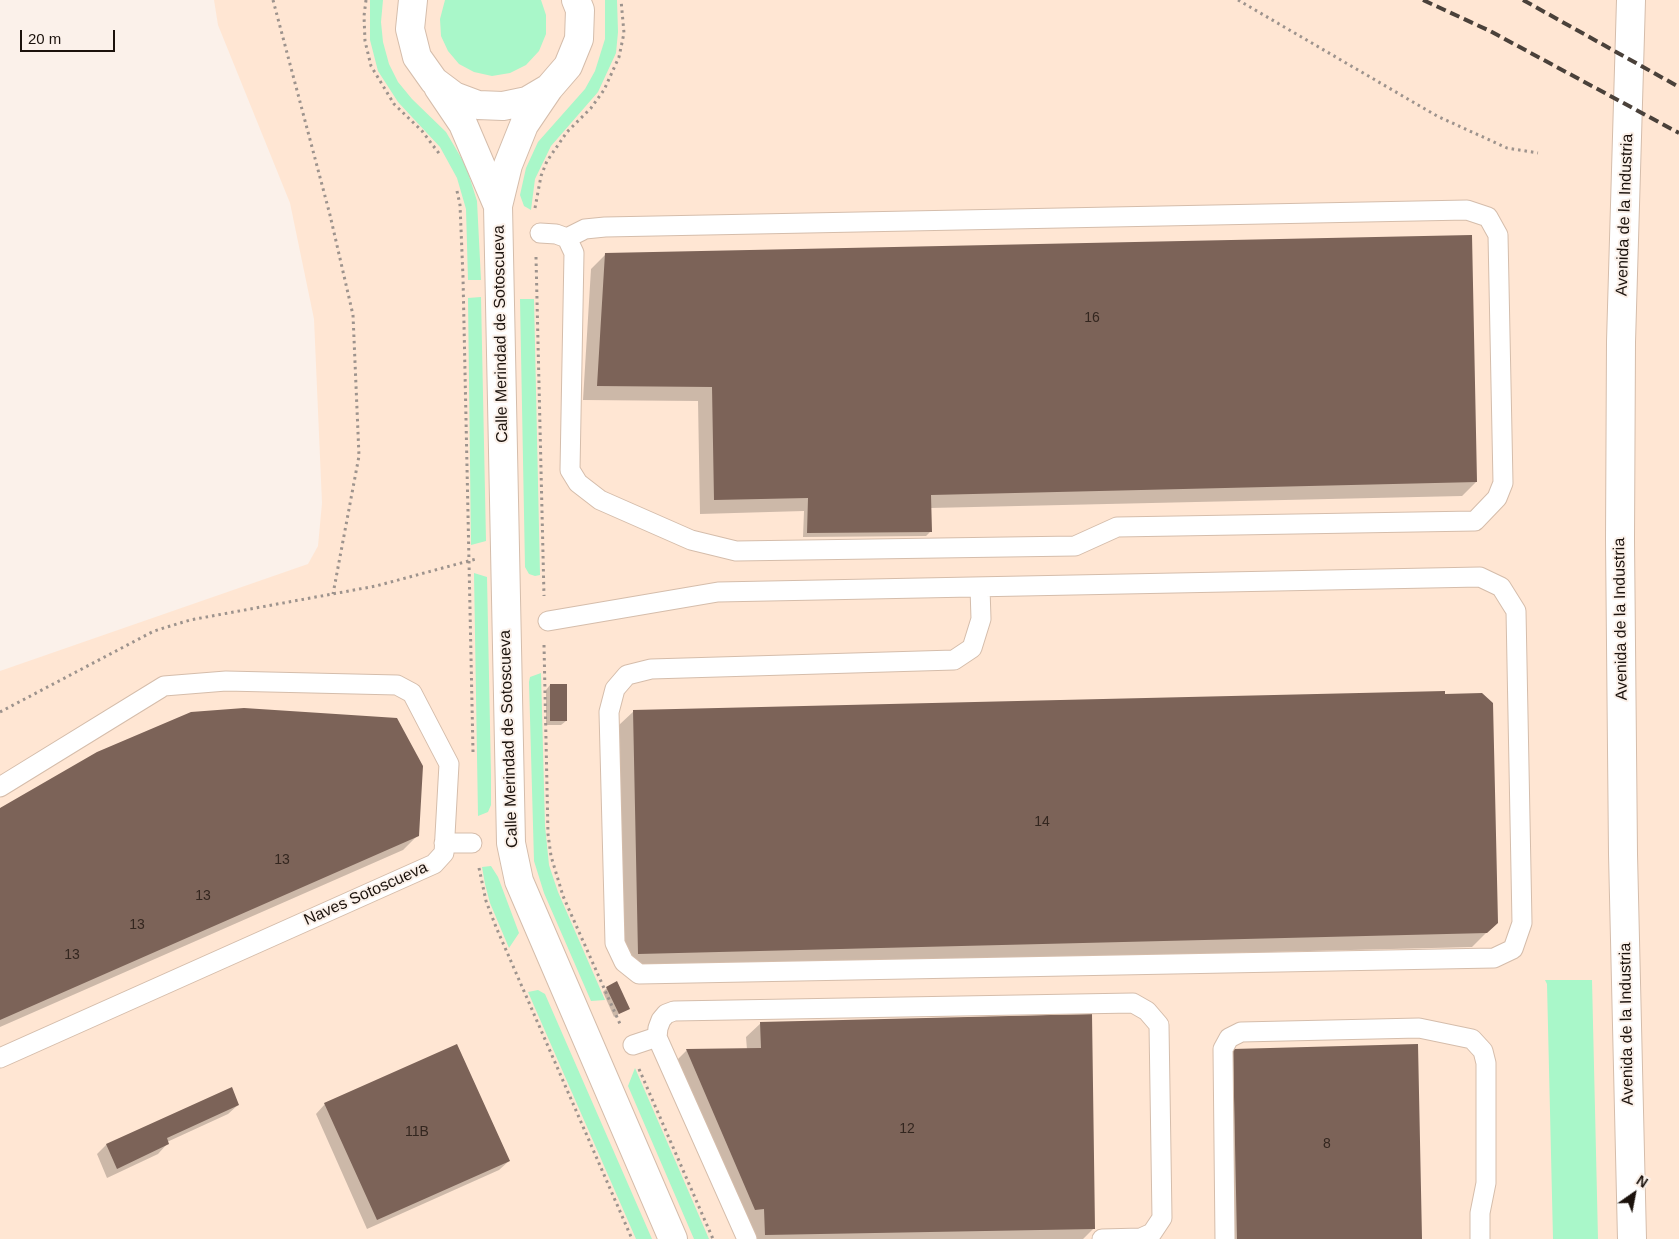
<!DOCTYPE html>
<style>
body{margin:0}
#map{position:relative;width:1679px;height:1239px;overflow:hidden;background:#fbf1ea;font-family:Helvetica,sans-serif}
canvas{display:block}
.north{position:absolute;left:1609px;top:1169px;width:50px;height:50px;-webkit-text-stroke:4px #fbf1ea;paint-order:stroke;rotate:33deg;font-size:14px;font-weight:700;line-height:20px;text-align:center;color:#1b120c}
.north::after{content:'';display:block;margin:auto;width:18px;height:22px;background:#1b120c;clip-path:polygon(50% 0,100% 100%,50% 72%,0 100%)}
.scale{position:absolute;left:20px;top:30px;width:95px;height:22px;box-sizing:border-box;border:2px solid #1b120c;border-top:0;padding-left:6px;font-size:15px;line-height:18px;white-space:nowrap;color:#1b120c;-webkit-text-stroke:4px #fbf1ea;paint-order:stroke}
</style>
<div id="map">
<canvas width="1679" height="1239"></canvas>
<div class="north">N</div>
<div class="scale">20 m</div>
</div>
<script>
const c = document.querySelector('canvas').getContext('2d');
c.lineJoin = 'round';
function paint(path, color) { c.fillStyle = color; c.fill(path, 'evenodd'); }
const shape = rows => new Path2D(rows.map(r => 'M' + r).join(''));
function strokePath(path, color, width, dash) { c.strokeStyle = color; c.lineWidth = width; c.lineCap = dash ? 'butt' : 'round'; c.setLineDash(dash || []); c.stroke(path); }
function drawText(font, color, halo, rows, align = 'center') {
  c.font = font + ' Helvetica,sans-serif'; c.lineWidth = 4; c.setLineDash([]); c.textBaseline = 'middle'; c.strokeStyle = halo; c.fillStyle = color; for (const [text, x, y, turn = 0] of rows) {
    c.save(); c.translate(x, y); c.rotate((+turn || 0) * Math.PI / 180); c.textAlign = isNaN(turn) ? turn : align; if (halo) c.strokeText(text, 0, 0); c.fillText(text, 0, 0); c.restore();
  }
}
paint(shape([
 [214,0,1679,0,1679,1239,0,1239,0,671,308,564,318,546,322,503,314,319,290,203,218,25]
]), '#ffe6d3');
paint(shape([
 [370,0,383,0,381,22,383,42,389,64,398,82,412,99,446,132,466,166,477,201,481,280,468,280,466,209,457,178,440,147,398,102,378,71,370,40],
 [445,0,541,0,546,15,546,34,539,51,526,65,510,73,492,76,474,72,459,64,448,51,441,36,440,19],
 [605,0,617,0,618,32,616,53,598,92,551,146,535,179,531,210,524,206,520,195,526,168,538,142,585,89,595,71,605,39],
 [481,297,486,541,471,545,468,298],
 [520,299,534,299,540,575,535,576,529,574,525,567],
 [474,573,487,577,491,775,491,805,488,812,478,816],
 [541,673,545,826,549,865,558,892,605,1000,591,1001,544,893,534,861,529,682,530,677],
 [491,866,498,877,519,933,509,948,490,903,485,884,482,867],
 [1545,980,1592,980,1598,1239,1553,1239,1547,984],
 [538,990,545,994,652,1239,636,1239,528,992],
 [635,1068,678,1167,709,1239,694,1239,628,1086]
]), '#a9f7c9');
paint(shape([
 [606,254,1476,482,1462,496,930,508,931,531,926,536,803,537,804,511,700,514,698,401,583,400,591,269],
 [550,685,566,721,561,725,546,725,546,690],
 [1443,695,1497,922,1472,947,624,968,619,725,634,711],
 [0,810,417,836,403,850,0,1027],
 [607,988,628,1008,614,1017,603,992],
 [761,1023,1094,1228,1083,1239,751,1239,750,1223,741,1224,673,1064,687,1050,747,1050,746,1037],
 [1233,1050,1421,1239,1222,1239,1219,1064],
 [325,1104,509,1161,499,1170,367,1229,316,1114],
 [238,1105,228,1114,167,1142,167,1144,158,1154,107,1178,97,1154,106,1145]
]), '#0003');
paint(shape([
 [1472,235,1477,482,931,495,932,532,807,533,808,498,714,500,712,387,597,386,605,253],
 [550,684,567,684,567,721,550,721],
 [1445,691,1445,694,1482,693,1493,703,1498,923,1487,933,638,954,633,710],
 [244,708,397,718,423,766,419,836,0,1020,0,808,97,752,191,712],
 [617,981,630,1009,619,1014,606,987],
 [1092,1014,1095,1229,765,1235,764,1209,755,1210,686,1049,761,1048,760,1022],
 [457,1044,510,1161,377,1220,324,1103],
 [1418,1044,1422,1239,1237,1239,1233,1049],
 [232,1087,239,1105,167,1138,169,1144,117,1169,106,1144]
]), '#7c6358');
const service = shape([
 [540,233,556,234,567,238,574,253,570,470,578,483,600,500,691,540,736,551,1075,546,1117,527,1475,521,1497,498,1503,483,1498,235,1488,217,1467,210,605,227,585,229,567,238],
 [548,621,718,592,1480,577,1501,587,1516,611,1522,923,1513,949,1494,958,639,974,624,962,615,943,609,712,615,689,627,675,651,669,954,660,972,648,981,619,980,588],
 [0,787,164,686,226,681,397,685,412,693,449,764,444,853,434,864,0,1058],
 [444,843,472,843],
 [633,1045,657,1037],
 [747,1239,657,1037,658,1028,661,1020,666,1014,674,1011,1133,1003,1147,1011,1159,1025,1162,1218,1152,1233,1141,1238,1102,1239],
 [1225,1239,1223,1049,1229,1038,1241,1032,1419,1028,1472,1039,1483,1051,1486,1063,1486,1183,1480,1213,1480,1239]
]);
const minor = shape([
 [413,0,410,29,417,57,434,81,454,96,478,105,503,106,527,101,549,88,568,66,579,39,580,10,576,0],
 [438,87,463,124,498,206],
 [549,88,524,125,508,165,498,206,511,843,519,881,673,1239]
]);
const secondary = shape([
 [1631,0,1621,342,1620,539,1623,854,1632,1239]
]);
strokePath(service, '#d5bdab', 21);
strokePath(minor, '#d5bdab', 30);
strokePath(secondary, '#d5bdab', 30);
strokePath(shape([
 [273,0,330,215,353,315,359,456,333,594],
 [366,0,364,16,365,41,371,66,394,104,422,131,441,156],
 [1238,0,1437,116,1507,148,1538,153],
 [457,191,460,205,463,277,473,752],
 [535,208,541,176,547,161,567,132,591,108,604,90,619,57,624,33,621,0],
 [536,257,544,596],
 [544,645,548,834,551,856,563,896,620,1024],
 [0,712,154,631,190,620,376,586,476,559],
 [479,868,486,901,496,927,632,1239],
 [639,1069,713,1239]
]), '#9d938d', 3, [2.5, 4]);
strokePath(service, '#fff', 19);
strokePath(minor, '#fff', 28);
strokePath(secondary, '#fff', 28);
strokePath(shape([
 [1423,0,1490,31,1679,133],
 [1523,0,1679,87]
]), '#4a413a', 4, [10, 5]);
drawText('14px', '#33261f', null, [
 ["16",1092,318],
 ["14",1042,822],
 ["13",282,860],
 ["13",203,896],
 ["13",137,925],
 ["13",72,955],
 ["12",907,1129],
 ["11B",417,1132],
 ["8",1327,1144]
]);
drawText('16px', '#1b120c', '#fbf1ea', [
 ["Avenida de la Industria",1625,215,-88],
 ["Calle Merindad de Sotoscueva",501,334,-91],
 ["Avenida de la Industria",1621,619,-91],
 ["Calle Merindad de Sotoscueva",509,739,-92],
 ["Naves Sotoscueva",366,894,-24],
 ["Avenida de la Industria",1627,1024,-91]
]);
</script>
